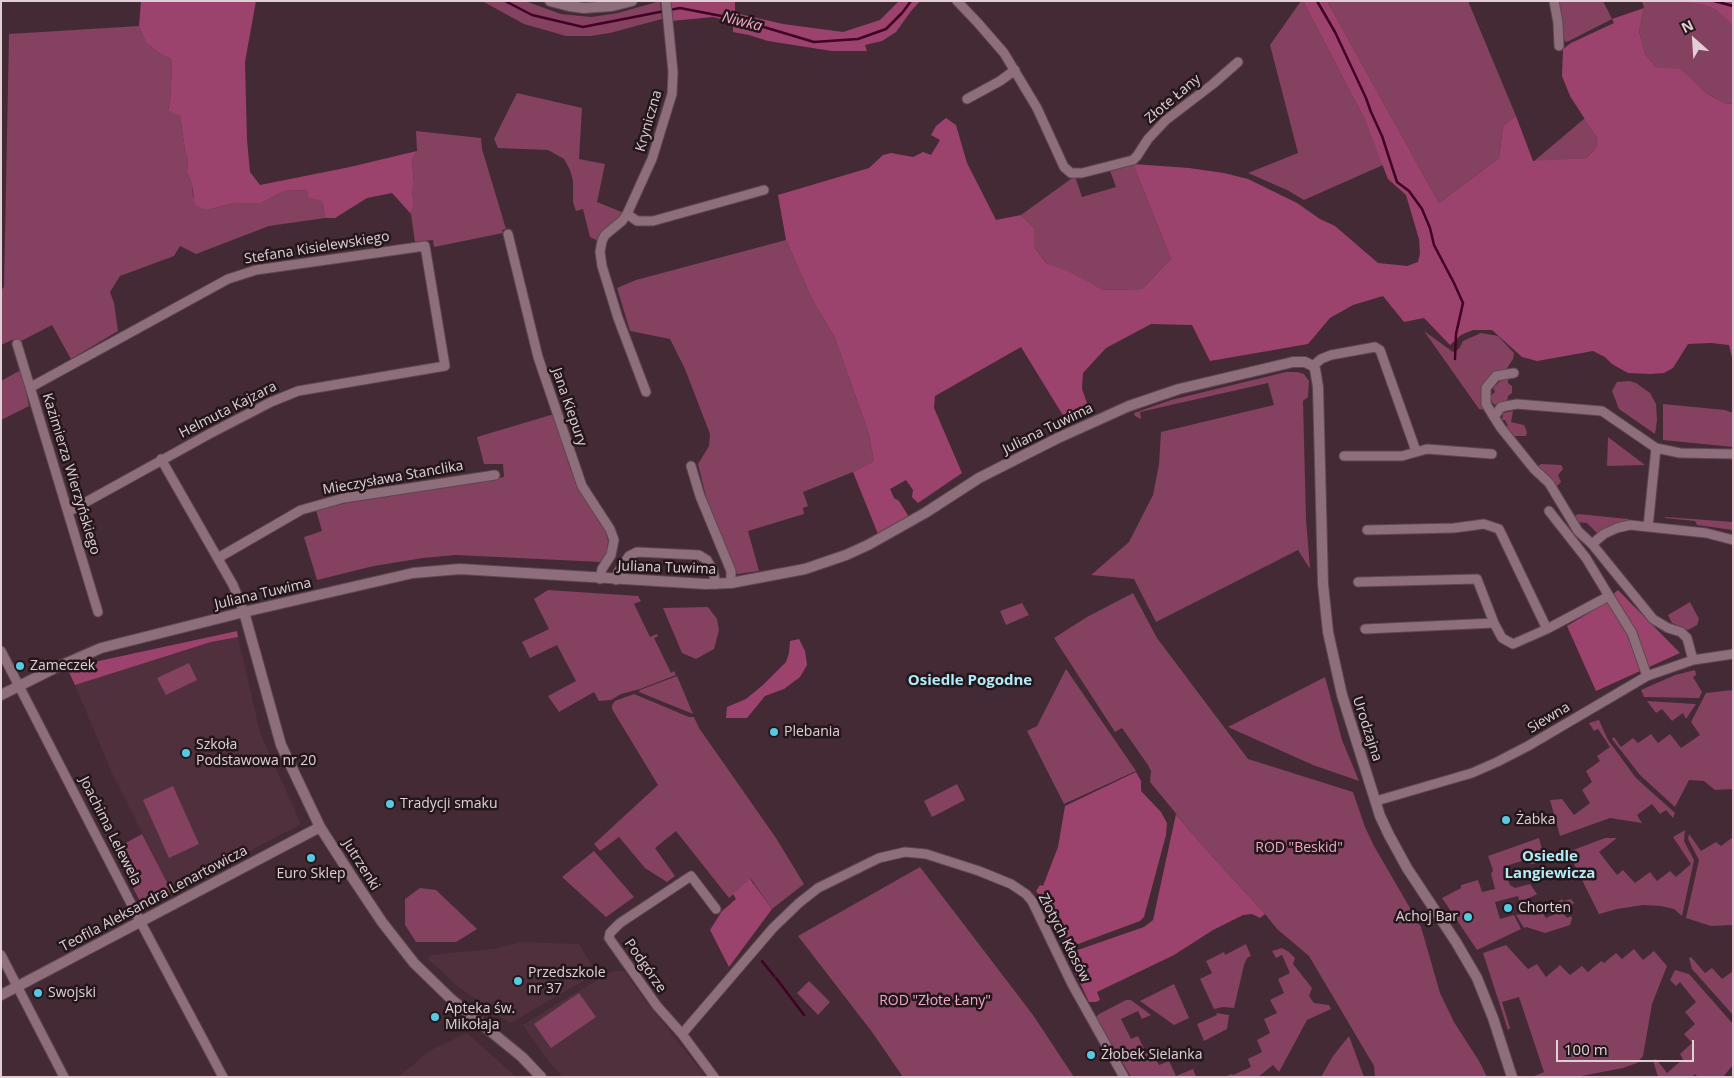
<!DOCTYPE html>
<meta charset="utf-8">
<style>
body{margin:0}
#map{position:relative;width:1734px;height:1078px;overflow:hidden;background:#442a35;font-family:"Open Sans",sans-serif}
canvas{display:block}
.frame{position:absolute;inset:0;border:2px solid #e0cfd5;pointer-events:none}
.north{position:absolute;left:1669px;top:15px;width:50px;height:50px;-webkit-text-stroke:4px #23171b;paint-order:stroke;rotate:334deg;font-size:14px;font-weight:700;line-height:20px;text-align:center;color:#e0cfd5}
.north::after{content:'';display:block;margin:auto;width:18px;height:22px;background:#e0cfd5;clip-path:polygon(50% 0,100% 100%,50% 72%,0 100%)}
.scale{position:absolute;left:1556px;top:1040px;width:138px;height:22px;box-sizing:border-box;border:2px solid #e0cfd5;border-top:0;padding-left:6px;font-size:15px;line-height:18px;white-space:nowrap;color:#e0cfd5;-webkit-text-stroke:4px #23171b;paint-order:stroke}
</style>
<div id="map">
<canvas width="1734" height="1078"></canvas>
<div class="frame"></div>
<div class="north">N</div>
<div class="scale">100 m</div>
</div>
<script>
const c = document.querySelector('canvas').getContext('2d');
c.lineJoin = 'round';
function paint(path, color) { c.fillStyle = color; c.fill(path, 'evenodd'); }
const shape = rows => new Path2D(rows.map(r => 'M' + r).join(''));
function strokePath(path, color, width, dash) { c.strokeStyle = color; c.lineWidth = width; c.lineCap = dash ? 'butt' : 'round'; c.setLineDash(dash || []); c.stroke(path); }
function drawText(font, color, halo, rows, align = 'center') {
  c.font = font + ' "Open Sans",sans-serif'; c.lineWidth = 5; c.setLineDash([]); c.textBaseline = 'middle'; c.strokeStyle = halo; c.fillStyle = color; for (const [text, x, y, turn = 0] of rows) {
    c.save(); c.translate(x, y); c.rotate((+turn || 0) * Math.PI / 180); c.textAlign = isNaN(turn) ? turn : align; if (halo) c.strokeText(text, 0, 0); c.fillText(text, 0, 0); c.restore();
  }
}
paint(shape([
 [238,637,260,733,301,824,172,892,112,773,75,685,211,642],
 [521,942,579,944,597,973,510,1023,460,988,428,959,431,955,492,949],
 [624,971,643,998,706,1077,563,1077,549,1062,523,1025,610,972],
 [467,1033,516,1077,398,1077,431,1050]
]), '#51303e');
paint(shape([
 [482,1,525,1,561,14,591,17,618,13,660,1,662,19,610,33,590,36,566,36,524,24],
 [1301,1,1303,1,1364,118,1383,165,1304,200,1287,190,1248,173,1298,153,1270,45],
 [1327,1,1468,1,1516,116,1503,126,1499,158,1439,203],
 [1557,1,1603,1,1612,19,1569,41,1566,42,1561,37],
 [1642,1,1685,1,1689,3,1703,5,1718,10,1733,26,1733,104,1724,103,1706,93,1690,77,1679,70,1656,67,1645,54,1639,31,1644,8],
 [139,26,146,43,162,55,170,58,172,63,170,102,168,109,180,116,185,150,188,159,187,172,192,185,193,196,206,210,235,203,261,203,284,191,307,190,320,200,323,204,325,218,269,226,196,254,180,246,174,256,120,276,110,292,114,303,118,331,71,359,52,325,21,341,12,340,1,345,1,290,4,287,9,34],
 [517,93,582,108,579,159,605,164,597,202,624,213,619,219,596,240,590,237,583,209,576,211,573,202,573,181,570,170,564,159,548,150,498,148,494,139],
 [1585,118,1597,138,1596,148,1586,158,1533,162],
 [416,131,481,138,482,149,506,229,502,230,503,233,434,247,433,240,415,242,411,214,414,203,412,193,414,183,412,160,417,151],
 [1133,164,1171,259,1142,289,1103,290,1046,263,1034,247,1034,228,1021,215,1075,176,1082,197,1116,187,1109,168],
 [786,240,813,301,834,336,868,431,874,461,853,472,803,492,808,506,803,508,804,514,748,531,759,571,737,574,707,501,698,464,709,446,710,434,685,369,670,339,630,331,617,288,636,280],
 [1424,331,1453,352,1459,349,1463,341,1481,333,1498,336,1514,353,1513,359,1506,370,1490,376,1484,386,1481,396,1485,410,1479,409],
 [21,370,29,406,1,420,1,381],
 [1286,372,1297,372,1304,374,1309,381,1308,397,1303,401,1306,519,1310,569,1298,550,1156,622,1134,579,1091,575,1129,542,1153,495,1159,464,1161,432,1274,405,1268,383,1140,412,1141,419,1135,416,1134,413,1171,400],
 [1508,378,1508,383,1512,386,1512,393,1508,396,1507,402,1496,405,1492,403,1490,396,1495,392,1493,388,1500,381],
 [1629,381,1636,383,1650,393,1656,404,1657,420,1655,434,1619,409,1612,391,1617,382],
 [1663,404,1725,410,1733,413,1733,447,1663,440],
 [1513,411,1511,422,1524,425,1527,432,1526,436,1514,436,1506,427,1508,426,1505,420,1502,420,1503,413],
 [554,414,569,465,578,487,606,532,608,541,607,553,601,562,456,555,423,558,374,566,317,580,304,537,322,531,316,510,347,503,504,477,503,464,484,464,477,437],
 [1608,437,1645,465,1607,466],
 [1541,464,1561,465,1563,469,1558,475,1561,482,1556,487,1550,478,1538,466],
 [1578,514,1628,519,1631,523,1612,525,1598,534,1587,523,1577,522,1573,517],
 [1665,517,1733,522,1733,530,1697,525,1695,521,1665,518],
 [548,590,638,596,641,601,634,604,650,637,657,634,658,636,654,638,671,673,674,671,676,675,640,689,621,694,611,700,599,701,594,692,559,712,548,696,576,681,557,645,530,658,522,642,549,629,534,599],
 [1133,593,1157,638,1248,759,1353,792,1365,827,1374,846,1421,927,1440,993,1454,1022,1479,1061,1487,1077,1375,1077,1374,1066,1309,956,1277,929,1265,914,1202,845,1150,782,1151,771,1148,765,1122,728,1115,732,1054,638,1087,617],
 [1690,602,1699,619,1697,625,1688,630,1672,623,1668,615],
 [1022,603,1029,615,1006,625,1000,611],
 [708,607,717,619,719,630,714,649,696,659,682,653,663,608],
 [189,663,197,680,166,695,157,678],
 [1066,669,1136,771,1064,804,1027,731,1037,726],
 [1695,670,1696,675,1693,677,1702,692,1699,698,1644,697,1641,690,1675,675],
 [677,676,693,714,639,692,640,690],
 [1325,677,1342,740,1359,781,1313,765,1228,727],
 [1733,690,1733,789,1715,790,1704,781,1689,780,1675,807,1640,775,1612,739,1614,737,1621,747,1633,738,1638,743,1651,734,1658,743,1670,734,1681,748,1700,735,1691,722,1706,693],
 [634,694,689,717,694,717,699,728,776,838,804,884,772,909,751,879,729,898,676,831,655,848,675,876,667,882,645,868,619,837,600,851,594,844,658,785,612,709,612,705,615,701],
 [1647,701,1695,704,1696,704,1686,719,1683,713,1672,721,1662,709,1656,713],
 [1599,720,1608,740,1636,778,1675,813,1673,818,1666,810,1660,814,1652,804,1637,815,1642,823,1610,818,1560,836,1550,800,1562,799,1574,815,1590,803,1582,790,1592,782,1586,771,1600,761,1597,756,1610,747,1598,729,1594,731,1589,723],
 [957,784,965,800,932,817,924,801],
 [173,786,199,844,169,858,143,800],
 [1685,830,1684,841,1694,860,1682,916,1674,909,1661,906,1643,905,1617,909,1599,914,1568,852,1605,838,1617,838,1599,852,1617,875,1623,870,1635,883,1650,872,1657,881,1670,871,1676,877,1691,864,1673,837],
 [142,834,172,892,143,907,113,850],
 [1689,834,1701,851,1716,842,1721,846,1733,837,1733,925,1711,926,1686,918,1699,860,1688,839],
 [1539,838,1543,853,1536,856,1539,863,1530,864,1522,861,1509,865,1505,871,1510,885,1515,888,1530,884,1537,894,1520,903,1518,896,1495,902,1500,919,1514,915,1521,929,1477,950,1442,898,1461,888,1461,885,1478,880,1482,892,1495,889,1491,874,1493,870,1488,856],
 [594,851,634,897,606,917,562,877],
 [920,867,1033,1015,1074,1077,903,1077,872,1032,798,936],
 [420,888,436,890,477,929,456,942,416,942,405,925,405,899],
 [1562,899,1563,901,1571,899,1574,903,1564,914,1567,918,1571,916,1572,918,1570,925,1545,933,1526,927,1524,928,1516,915,1523,914,1537,915,1542,912,1546,918,1559,912,1554,904],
 [1246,944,1251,956,1247,958,1244,965,1234,1008,1223,1007,1214,1009,1200,979,1212,973,1206,961,1224,952,1225,955],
 [1506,945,1528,969,1537,964,1546,977,1560,965,1570,975,1582,966,1588,972,1601,961,1604,963,1616,953,1622,959,1634,949,1643,960,1654,951,1667,966,1652,1004,1643,1056,1637,1063,1623,1068,1576,1077,1532,1077,1544,1072,1519,997,1502,1002,1510,1028,1508,1030,1483,953],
 [1282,948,1289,952,1295,958,1293,964,1312,988,1309,996,1314,1003,1329,1005,1331,1009,1307,1020,1279,1072,1273,1065,1258,1077,1225,1077,1231,1074,1233,1075,1251,1067,1248,1059,1262,1052,1257,1040,1270,1033,1264,1019,1277,1013,1270,1000,1284,993,1278,979,1290,973,1282,955,1276,958,1272,951],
 [1691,957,1705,973,1712,968,1722,979,1733,971,1733,1015,1692,969,1689,958],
 [1675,970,1689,974,1733,1024,1733,1065,1723,1077,1698,1077,1695,1074,1692,1077,1659,1077,1657,1074,1653,1060,1656,1059,1667,1073,1683,1059,1680,1054,1692,1043,1684,1034,1695,1024,1685,1012,1696,1002,1680,982,1676,986,1670,980],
 [809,981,830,1002,818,1015,797,993],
 [1174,984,1189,1018,1174,1025,1140,1001],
 [579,993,596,1017,551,1048,534,1024],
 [1126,1000,1131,1000,1151,1015,1142,1019,1138,1011,1121,1019,1131,1039,1138,1036,1145,1051,1151,1049,1159,1065,1169,1061,1176,1076,1193,1069,1196,1077,1131,1077,1096,1017,1099,1014],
 [1216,1013,1229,1015,1227,1029,1204,1041,1197,1024,1217,1015],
 [1349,1036,1364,1077,1321,1077,1333,1056]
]), '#844160');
paint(shape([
 [141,1,256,1,245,62,247,140,250,172,260,185,350,167,417,151,412,160,414,184,412,193,414,203,411,214,392,193,367,198,335,218,325,218,323,204,320,200,309,198,307,190,284,191,261,203,235,203,206,210,195,205,192,185,187,172,188,159,185,150,180,116,168,110,170,102,172,63,170,58,162,55,146,43,139,26],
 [669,1,735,1,735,13,783,24,843,32,880,20,899,1,920,1,911,11,896,32,882,41,865,45,867,51,832,51,768,41,749,35,733,32,733,22,713,17,672,21],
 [1303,1,1327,1,1439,203,1499,158,1503,126,1516,116,1533,161,1586,158,1596,148,1597,138,1570,96,1562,76,1563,49,1571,43,1614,23,1612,19,1644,8,1639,31,1645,54,1656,67,1679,69,1690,77,1706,93,1724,103,1733,104,1733,362,1729,345,1711,343,1688,344,1673,368,1664,373,1651,374,1628,373,1612,364,1605,357,1593,351,1537,361,1522,357,1492,330,1473,330,1461,335,1450,345,1424,318,1404,322,1383,296,1353,305,1330,318,1308,344,1210,361,1192,325,1151,324,1106,348,1083,373,1082,389,1088,406,1064,417,1021,347,935,396,934,408,962,473,918,503,912,497,913,490,906,480,890,489,894,498,899,501,909,517,878,534,853,472,874,461,868,431,834,336,813,301,786,240,778,195,869,168,883,155,891,153,913,157,923,152,931,155,940,140,931,135,936,126,946,118,956,125,967,163,996,220,1021,215,1034,228,1034,247,1046,263,1069,272,1103,290,1142,289,1171,259,1133,164,1189,168,1224,173,1248,179,1297,203,1320,219,1335,226,1378,263,1407,266,1418,262,1420,253,1419,239,1406,195,1388,179,1364,118],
 [1685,1,1733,1,1733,26,1717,10,1703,5,1689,3],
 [1618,590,1680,653,1596,691,1567,626,1597,608],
 [237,631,238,637,211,642,75,685,69,672,85,664],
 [799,639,805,651,807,665,800,677,784,689,765,696,747,718,726,718,727,707,746,699,763,685,786,662,789,653,790,641],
 [1136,772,1141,781,1141,791,1161,812,1167,823,1166,835,1144,917,1140,921,1070,947,1048,899,1044,894,1039,895,1036,891,1040,885,1043,886,1058,847,1065,806],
 [1176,814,1202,845,1265,914,1260,918,1252,914,1243,915,1213,930,1174,955,1097,992,1100,1000,1096,1002,1089,1002,1073,968,1078,966,1072,952,1144,927,1153,920],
 [750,879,772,909,729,967,710,930,722,911,736,899,733,894]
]), '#9c436d');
strokePath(shape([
 [505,1,532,15,583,27,680,8,737,19,814,42,858,39,886,29,902,13,911,1],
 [1317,1,1335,32,1366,98,1371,112,1382,136,1397,182,1409,191,1422,209,1430,228,1434,245,1454,283,1463,303,1456,334,1455,359],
 [1714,1,1733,6],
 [762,961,774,976],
 [776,978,804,1015]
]), '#410025', 2.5);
const minor = shape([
 [957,1,978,23,1004,53,1037,108,1064,167,1071,173,1082,173,1133,160,1137,156,1148,139,1166,120,1213,84,1238,62],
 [1554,1,1558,23,1559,46],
 [967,99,1000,81,1015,70],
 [627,214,637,221,653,221,764,190],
 [508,234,538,357,582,486,610,529,614,540,611,555,602,569,600,579],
 [17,344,98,612],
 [1313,366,1321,359,1331,355,1375,347,1380,350,1416,451],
 [31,387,228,279,256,270,425,246,445,366,298,391,271,402,211,433,68,512],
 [646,392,618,318,602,266,600,252,602,241,605,235,622,221,627,214,652,159,672,94,673,72,666,1],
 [1494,417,1486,404,1486,388,1496,376,1514,373],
 [1344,456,1402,456,1427,449,1492,454],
 [161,459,233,585,244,612],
 [691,466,700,496,731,571,731,583],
 [1549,511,1586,558,1609,596],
 [1648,527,1656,448],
 [1367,530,1454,528,1484,524,1499,529,1547,629,1609,596,1632,633,1647,676],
 [1592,544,1578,531,1549,483,1534,469,1501,428,1494,417,1501,407,1517,404,1602,411,1656,448,1680,453,1733,454],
 [218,558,301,510,344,498,495,475],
 [616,580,618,572,629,556,637,552,699,555,707,560,713,570,716,584],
 [1358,582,1477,579,1494,623,1502,638,1513,644,1547,629],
 [1365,629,1494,623],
 [1,651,140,921,223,1077],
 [1693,660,1687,638,1681,632,1668,628,1653,619,1592,544,1604,534,1617,528,1630,525,1706,533,1733,540],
 [1376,801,1472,773,1497,762,1528,746,1647,676,1693,660,1733,654],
 [1,955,64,1077],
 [682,1034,773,928,799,903,818,888,879,858,905,852,926,854,979,871,1011,884,1026,894,1032,901,1072,984,1124,1077],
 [714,1077,682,1034,657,1006,609,938,610,933,620,923,691,876,716,909]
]);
const tertiary = shape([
 [550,1,569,6,584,8,612,6,632,1],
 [244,612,281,745,320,827,352,877,382,922,414,963,451,999,522,1057,541,1077],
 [1,695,55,668,101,648,244,612,413,573,460,569,706,584,731,583,805,569,846,555,868,545,925,513,979,478,1058,438,1129,406,1179,389,1213,381,1293,362,1305,362,1313,366,1315,369,1318,387,1323,584,1328,632,1342,695,1380,816,1389,835,1407,868,1456,942,1477,978,1493,1018,1512,1077],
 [1,995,320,827]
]);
strokePath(minor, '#5d4750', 11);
strokePath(tertiary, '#5d4750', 12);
strokePath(minor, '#8d6e7a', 9);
strokePath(tertiary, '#8d6e7a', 10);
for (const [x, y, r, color] of [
 [20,666,5,"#58c9e3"],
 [774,732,5,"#58c9e3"],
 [186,753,5,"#58c9e3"],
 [390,804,5,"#58c9e3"],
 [1506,820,5,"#58c9e3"],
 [311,858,5,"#58c9e3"],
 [1508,908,5,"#58c9e3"],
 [1468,917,5,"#58c9e3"],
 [518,981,5,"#58c9e3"],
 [38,993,5,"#58c9e3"],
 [435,1017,5,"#58c9e3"],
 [1091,1055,5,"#58c9e3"]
]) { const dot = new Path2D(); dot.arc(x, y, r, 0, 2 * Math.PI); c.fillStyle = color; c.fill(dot); strokePath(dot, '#23171b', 2); }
drawText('14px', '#e0cfd5', '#23171b', [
 ["Złote Łany",1173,99,-40],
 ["Kryniczna",649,121,-74],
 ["Stefana Kisielewskiego",317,248,-9],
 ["Jana Kiepury",569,407,71],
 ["Helmuta Kajzara",228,410,-27],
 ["Juliana Tuwima",1048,429,-26],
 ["Kazimierza Wierzyńskiego",71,474,73],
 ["Mieczysława Stanclika",393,478,-10],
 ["Juliana Tuwima",667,568,2],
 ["Juliana Tuwima",263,594,-13],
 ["Siewna",1549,718,-31],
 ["Urodzajna",1367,729,72],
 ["Joachima Lelewela",110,831,63],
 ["Jutrzenki",361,865,58],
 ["Teofila Aleksandra Lenartowicza",154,899,-28],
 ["Złotych Kłosów",1064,938,63],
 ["Podgórze",645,966,55]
]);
drawText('14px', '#e0cfd5', '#23171b', [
 ["Zameczek",30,666],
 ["Plebania",784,732],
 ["Szkoła",196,745],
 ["Podstawowa nr 20",196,761],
 ["Tradycji smaku",400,804],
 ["Żabka",1516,820],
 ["Euro Sklep",311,874,"center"],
 ["Chorten",1518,908],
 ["Achoj Bar",1458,917,"right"],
 ["Przedszkole",528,973],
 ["nr 37",528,989],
 ["Swojski",48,993],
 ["Apteka św.",445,1009],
 ["Mikołaja",445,1025],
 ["Żłobek Sielanka",1101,1055]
], 'left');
drawText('14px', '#f1a8c6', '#23171b', [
 ["ROD \"Beskid\"",1299,848],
 ["ROD \"Złote Łany\"",935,1001]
]);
drawText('italic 15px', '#f3aac8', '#23171b', [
 ["Niwka",742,22,14]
]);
drawText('bold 15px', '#b2eaf8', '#23171b', [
 ["Osiedle Pogodne",970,681],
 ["Osiedle",1550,857],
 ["Langiewicza",1550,874]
]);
</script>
